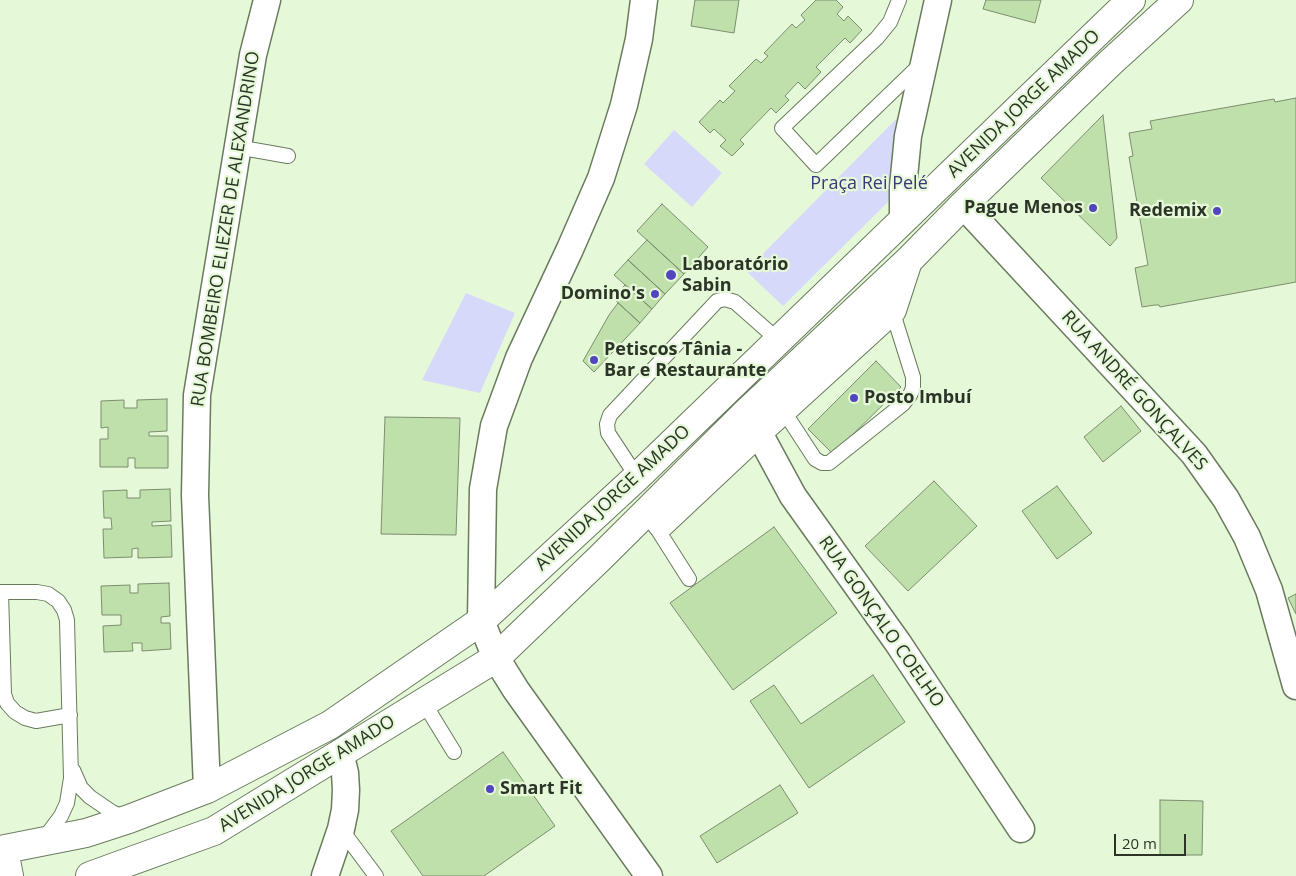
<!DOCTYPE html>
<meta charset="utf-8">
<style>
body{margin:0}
#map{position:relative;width:1296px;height:876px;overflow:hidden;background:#e5f9d8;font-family:"Open Sans",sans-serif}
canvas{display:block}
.scale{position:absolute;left:1114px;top:834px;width:72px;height:22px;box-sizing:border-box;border:2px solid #2c3427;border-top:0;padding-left:6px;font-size:15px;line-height:18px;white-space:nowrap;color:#2c3427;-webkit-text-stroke:4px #e5f9d8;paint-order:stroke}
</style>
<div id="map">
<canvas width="1296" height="876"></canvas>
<div class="scale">20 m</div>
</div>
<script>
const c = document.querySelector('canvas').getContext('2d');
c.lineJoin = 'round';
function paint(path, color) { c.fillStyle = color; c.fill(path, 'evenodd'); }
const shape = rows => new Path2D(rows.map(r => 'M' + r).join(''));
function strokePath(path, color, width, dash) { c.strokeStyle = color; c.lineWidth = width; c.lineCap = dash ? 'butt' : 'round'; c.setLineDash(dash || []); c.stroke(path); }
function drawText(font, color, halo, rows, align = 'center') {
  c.font = font + ' "Open Sans",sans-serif'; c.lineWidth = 4.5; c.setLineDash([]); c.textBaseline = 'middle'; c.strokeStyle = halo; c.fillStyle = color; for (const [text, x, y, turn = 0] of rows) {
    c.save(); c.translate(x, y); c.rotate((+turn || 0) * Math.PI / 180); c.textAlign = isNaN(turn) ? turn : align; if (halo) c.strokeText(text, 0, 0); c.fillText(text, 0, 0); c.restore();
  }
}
paint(shape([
 [903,112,895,195,783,306,746,271],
 [674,130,722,173,692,207,644,164],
 [466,293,515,313,480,393,422,380]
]), '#d6d9f9');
const building = shape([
 [695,0,739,0,734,33,691,26,695,0],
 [816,0,836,0,843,7,837,14,844,21,848,16,862,30,850,43,845,38,816,67,821,72,805,89,798,82,785,96,789,100,776,113,771,108,740,140,744,144,732,156,720,146,726,140,714,129,710,133,699,122,720,100,723,103,735,91,729,86,756,59,761,63,768,56,764,53,792,24,796,28,805,20,801,15,816,0],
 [986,0,1041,0,1035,23,983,9,986,0],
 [1296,98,1296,282,1160,307,1159,305,1155,305,1142,307,1135,268,1148,265,1129,157,1133,156,1129,133,1152,129,1150,121,1274,99,1275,102,1296,98],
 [1103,115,1117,238,1110,246,1041,178,1103,115],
 [662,204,708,247,684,274,637,231,662,204],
 [647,240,684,274,665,294,628,260,647,240],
 [628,260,665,294,652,309,614,275,628,260],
 [625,285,652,309,640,323,613,298,625,285],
 [618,303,640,323,594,372,583,361,609,315,618,303],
 [876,361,901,387,833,454,808,429,876,361],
 [167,399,167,431,149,432,149,436,168,436,168,468,135,468,135,458,128,458,128,467,100,467,100,439,108,439,108,427,101,428,101,401,124,400,124,408,137,408,137,400,167,399],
 [1121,406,1141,431,1103,462,1084,437,1121,406],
 [385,417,460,418,456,535,381,534,385,417],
 [934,481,977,526,908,591,865,546,934,481],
 [1057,486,1092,533,1057,559,1022,511,1057,486],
 [170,489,171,521,152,522,152,526,171,525,172,557,138,558,138,548,132,549,132,557,104,558,103,529,112,529,111,518,104,518,103,491,127,490,127,498,140,498,140,490,170,489],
 [774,527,837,613,733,690,670,603,774,527],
 [169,583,170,616,161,617,161,623,170,623,171,649,142,651,142,643,132,643,133,651,104,652,103,626,121,625,121,615,102,615,101,586,130,585,130,593,138,593,138,584,169,583],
 [1296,594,1296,614,1288,598,1296,594],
 [873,675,905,722,809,788,750,701,774,685,801,724,873,675],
 [503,752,555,826,484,876,423,876,391,831,503,752],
 [780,785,798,813,717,863,700,836,780,785],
 [1160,800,1203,801,1202,855,1160,855,1160,800]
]);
paint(building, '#c0e0ab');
strokePath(building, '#7b8d6f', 1);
const service = shape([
 [899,0,890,22,877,38,782,128,816,165,920,65],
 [237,147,288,156],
 [783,410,815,459,822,463,829,463,903,404,910,395,913,388,913,377,892,310],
 [637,477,608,433,607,424,610,415,717,301,725,299,735,302,778,340],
 [656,527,689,579],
 [0,592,37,592,48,594,58,601,64,610,67,620,71,778,67,803,61,816,43,840],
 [1,592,4,694,7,703,15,712,25,718,36,721,70,715],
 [424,703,454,752],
 [73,770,81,788,90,797,112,812,125,818],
 [341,829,376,876]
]);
const minor = shape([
 [644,0,639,39,624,105,601,178,570,249,519,358,494,426,483,489,481,621,496,658,516,690,649,876],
 [963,205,1194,454,1226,499,1247,537,1269,590,1296,686],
 [903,220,903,187,908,136,938,0],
 [748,413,793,496,898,643,1021,829],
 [207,789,195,495,197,395,253,55,267,0],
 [325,876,341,829,345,810,346,790,345,773,340,753]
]);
const secondary = shape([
 [661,523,758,432,892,310,907,264],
 [0,850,86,833,129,819,207,789,330,725,481,621,637,477,1131,0],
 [4,850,9,876],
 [90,876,214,831,496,658,601,557,747,412,908,261,963,205,1110,63,1179,0]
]);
strokePath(service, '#697b5d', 16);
strokePath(minor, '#697b5d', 29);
strokePath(secondary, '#697b5d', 30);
strokePath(service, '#fff', 14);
strokePath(minor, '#fff', 26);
strokePath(secondary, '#fff', 28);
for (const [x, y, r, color] of [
 [1093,208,5,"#5146bd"],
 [1217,211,5,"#5146bd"],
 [671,275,6,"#5146bd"],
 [655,294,5,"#5146bd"],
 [594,360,5,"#5146bd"],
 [854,398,5,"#5146bd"],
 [490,789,5,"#5146bd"]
]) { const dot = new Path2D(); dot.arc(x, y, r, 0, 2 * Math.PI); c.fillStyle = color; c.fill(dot); strokePath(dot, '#e5f9d8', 2); }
drawText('18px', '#2c3427', '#e5f9d8', [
 ["AVENIDA JORGE AMADO",1024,104,-44],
 ["RUA BOMBEIRO ELIEZER DE ALEXANDRINO",226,229,-81],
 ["RUA ANDRÉ GONÇALVES",1134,391,48],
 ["AVENIDA JORGE AMADO",613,498,-43],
 ["RUA GONÇALO COELHO",881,622,55],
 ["AVENIDA JORGE AMADO",307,774,-32]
]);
drawText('18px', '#3a3779', '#e5f9d8', [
 ["Praça Rei Pelé",869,184]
]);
drawText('bold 18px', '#2c3427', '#e5f9d8', [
 ["Pague Menos",1083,208,"right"],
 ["Redemix",1207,211,"right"],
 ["Laboratório",682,265],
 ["Sabin",682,286],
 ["Domino's",645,294,"right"],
 ["Petiscos Tânia -",604,350],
 ["Bar e Restaurante",604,371],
 ["Posto Imbuí",864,398],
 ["Smart Fit",500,789]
], 'left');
</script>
